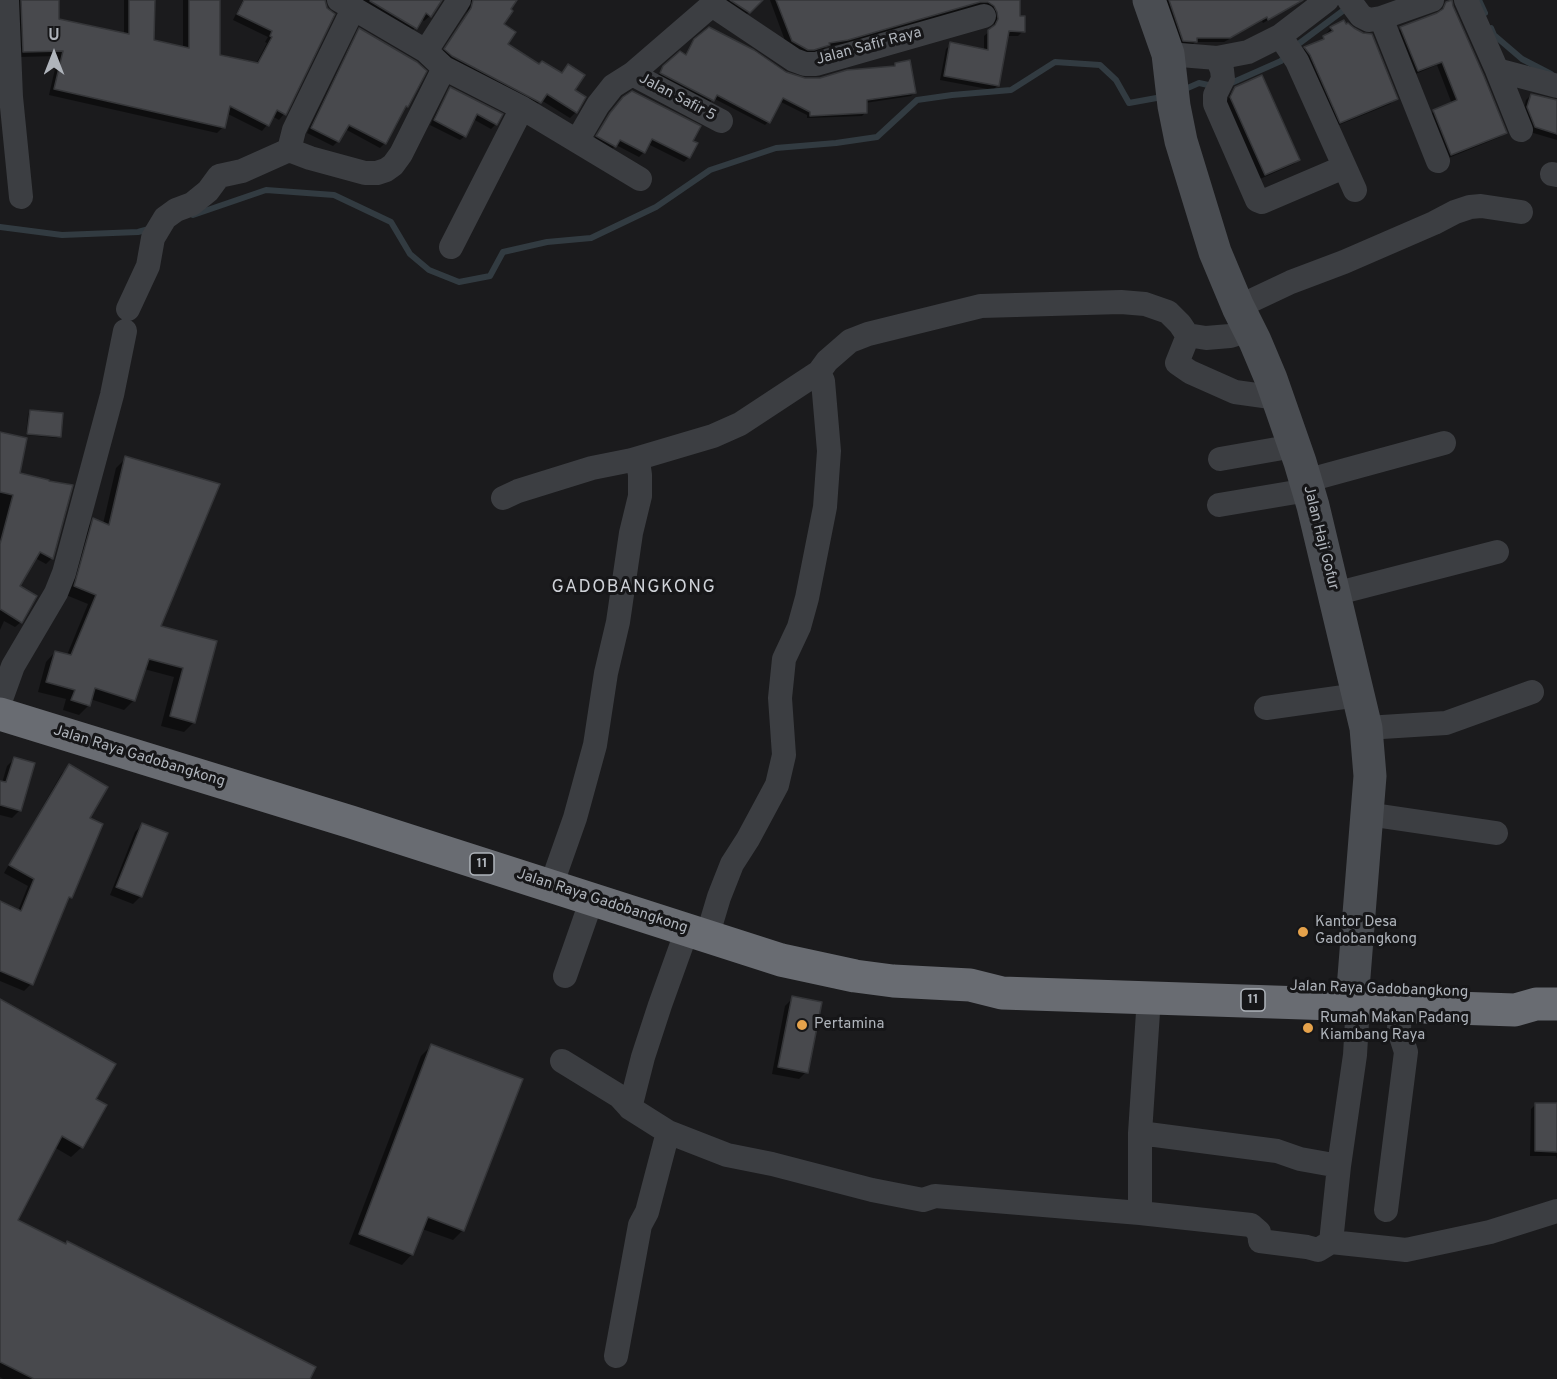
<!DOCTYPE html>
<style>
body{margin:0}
#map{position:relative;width:1557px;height:1379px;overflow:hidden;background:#1b1b1d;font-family:Overpass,sans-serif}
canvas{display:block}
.north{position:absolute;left:24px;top:24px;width:60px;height:60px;-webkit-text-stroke:4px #161618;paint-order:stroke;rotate:0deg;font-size:16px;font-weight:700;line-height:24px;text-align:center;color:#afb4bb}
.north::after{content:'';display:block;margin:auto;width:21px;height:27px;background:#afb4bb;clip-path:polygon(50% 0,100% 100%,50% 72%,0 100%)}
</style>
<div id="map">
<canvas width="1557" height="1379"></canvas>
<div class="north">U</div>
</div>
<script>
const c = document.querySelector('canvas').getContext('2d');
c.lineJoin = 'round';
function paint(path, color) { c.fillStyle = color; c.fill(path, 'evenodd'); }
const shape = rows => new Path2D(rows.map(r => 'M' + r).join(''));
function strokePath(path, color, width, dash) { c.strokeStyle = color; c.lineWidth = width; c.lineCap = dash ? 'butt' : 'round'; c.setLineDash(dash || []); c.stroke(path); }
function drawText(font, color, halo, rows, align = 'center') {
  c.font = font + ' Overpass,sans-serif'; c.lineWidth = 6; c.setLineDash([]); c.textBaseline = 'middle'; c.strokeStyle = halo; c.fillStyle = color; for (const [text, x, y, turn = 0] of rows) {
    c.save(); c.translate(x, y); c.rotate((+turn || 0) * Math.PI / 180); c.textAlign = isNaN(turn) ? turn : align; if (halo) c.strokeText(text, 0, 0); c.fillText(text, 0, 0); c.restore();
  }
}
paint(shape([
 [14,0,57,0,58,20,124,35,124,0,153,0,153,41,183,48,183,0,219,0,219,56,256,64,267,43,265,42,268,37,233,20,243,0,323,0,284,114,279,120,272,116,267,125,262,131,226,113,223,127,217,133,49,95,58,56,18,57],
 [352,0,440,0,430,16,424,21,421,19,410,34],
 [466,0,515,0,502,25,506,45,539,66,561,74,568,65,573,91,584,98,576,112,570,118,541,100,534,108,440,55,466,15,468,8],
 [721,0,761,0,744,17],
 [770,0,1019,0,1018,17,1023,31,1018,36,1007,36,997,86,993,90,940,80,946,49,951,44,984,50,984,36,992,29,994,25,993,17,826,47,823,50,808,54,787,46],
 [1163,0,1297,0,1298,2,1293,6,1263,23,1262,21,1224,42,1195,42,1191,46,1179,45],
 [1447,3,1505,132,1500,137,1446,159,1429,116,1434,111,1452,104,1437,65,1413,75,1396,33,1401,28,1440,13,1442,9],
 [1331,28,1396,98,1390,104,1334,127,1300,53,1305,48,1318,43,1327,36,1326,34],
 [360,30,407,106,402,111,385,143,380,148,345,129,338,141,333,146,307,133,355,35],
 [695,40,804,80,820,79,892,68,895,64,914,93,911,96,865,103,866,112,862,116,807,118,807,115,779,101,768,122,765,125,713,98,709,104,657,76,664,67,685,56,691,44],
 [1236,88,1299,159,1294,164,1260,179,1226,103,1230,94],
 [451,89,496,124,491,129,473,119,465,136,460,140,430,125,446,94],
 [1531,95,1557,102,1557,140,1530,132,1523,112,1526,100],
 [618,104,691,141,689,157,684,162,648,144,644,152,639,157,616,145,610,151,593,141,605,120],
 [30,411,59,436,57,438,26,435,28,414],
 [0,434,18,474,52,558,46,564,35,558,18,586,21,622,15,627,4,621,0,630],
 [126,458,159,627,215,642,194,722,184,732,161,726,174,677,144,669,134,700,124,710,90,699,88,706,79,715,63,710,66,699,38,692,46,662,55,652,67,655,88,604,66,595,84,530,94,520,103,524,116,468],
 [14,759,20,810,12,818,0,815,0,782,2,783,7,766],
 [69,766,88,819,70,897,65,902,31,984,24,991,0,981,0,903,18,911,28,886,4,873,62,773],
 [143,824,141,896,133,904,110,895,135,832],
 [793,998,806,1072,799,1079,772,1074,785,1006],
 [0,1001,94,1099,82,1147,71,1157,54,1147,0,1195],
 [432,1045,463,1230,453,1240,422,1229,412,1254,402,1265,349,1244,421,1056],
 [1536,1104,1557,1111,1557,1160,1556,1156,1530,1156,1531,1109],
 [0,1213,309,1379,3,1379,0,1377]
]), '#0007');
strokePath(shape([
 [1479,0,1485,13],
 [1491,28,1494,35,1522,59,1551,74],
 [1293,48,1348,7],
 [1229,84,1281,61,1286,55],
 [1183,90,1199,83,1213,86],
 [193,215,266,190,334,195,391,222,410,254,429,270,459,282,490,276,503,252,547,242,591,238,656,207,710,170,776,148,836,143,877,137,917,100,952,95,1011,90,1055,62,1100,65,1116,80,1129,103,1162,97],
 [0,227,62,235,138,232,149,229]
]), '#323b41', 6);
const building = shape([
 [21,0,59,0,59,19,129,34,129,0,155,0,154,40,189,48,189,0,220,0,220,55,258,63,272,37,270,36,272,31,237,14,244,0,325,0,327,8,335,14,286,115,277,110,269,126,230,106,225,128,54,89,63,51,23,52,21,0],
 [371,0,442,0,431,17,426,13,417,29,370,1,371,0],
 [473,0,517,0,511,9,513,11,504,24,516,32,508,44,539,64,542,61,562,73,568,64,585,75,575,90,586,97,577,113,547,94,541,103,452,56,444,49,471,8,473,0],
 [730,0,763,0,750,13,730,0],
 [776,0,1020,0,1020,16,1025,16,1025,32,1009,31,999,86,944,76,950,42,988,50,988,30,995,25,998,19,997,12,994,6,988,2,980,2,848,40,829,43,830,45,814,50,808,50,792,41,776,0],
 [1169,0,1303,0,1268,20,1267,17,1230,38,1197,38,1197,42,1183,41,1169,0],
 [1452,0,1453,6,1484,76,1507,133,1451,155,1433,110,1457,100,1442,62,1418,71,1400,27,1437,13,1443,9,1446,2,1452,0],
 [1344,20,1346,24,1348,23,1354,28,1363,33,1372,34,1398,99,1340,123,1310,55,1304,47,1324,39,1323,36,1333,31,1330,27,1344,20],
 [709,27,754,50,786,72,805,78,820,78,847,70,895,66,895,63,910,60,916,93,867,100,867,113,810,116,810,112,783,98,770,123,717,95,714,101,660,73,663,66,680,51,686,55,694,39,709,27],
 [359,28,417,62,427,71,408,107,406,106,386,144,349,125,339,142,311,128,359,28],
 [1262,75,1300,160,1265,175,1230,97,1235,87,1262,75],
 [450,87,503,114,497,125,477,114,466,137,434,120,450,87],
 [632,91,701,126,693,141,698,143,690,158,652,139,645,153,620,140,616,147,596,136,610,113,623,97,632,91],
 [1531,94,1557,100,1557,134,1535,127,1527,107,1531,94],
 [30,410,63,413,61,437,27,434,30,410],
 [0,432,27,438,20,473,49,480,49,481,73,485,53,559,40,552,20,586,37,596,22,623,0,609,0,544,13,495,0,492,0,432],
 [125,456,220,484,161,626,217,641,195,723,170,716,183,668,149,659,135,701,95,688,90,706,71,700,75,690,46,682,55,651,71,655,96,595,74,586,93,518,109,525,125,456],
 [14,757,35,763,21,811,0,805,0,781,6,782,14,757],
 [69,764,108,787,90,818,103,824,72,898,69,897,33,985,0,971,0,901,21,911,34,879,9,865,69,764],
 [142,823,168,833,142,897,116,887,142,823],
 [792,996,822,1002,808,1073,778,1067,792,996],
 [0,999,116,1064,96,1099,107,1105,83,1148,62,1136,18,1220,66,1244,67,1241,316,1367,310,1379,34,1379,0,1362,0,999],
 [431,1044,523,1079,464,1231,428,1217,413,1255,359,1234,431,1044],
 [1535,1103,1557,1103,1557,1152,1535,1151,1535,1103]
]);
paint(building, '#48494d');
strokePath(building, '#353639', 1.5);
strokePath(shape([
 [7,0,11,97,21,197],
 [339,0,426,51,444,68,522,108,640,179],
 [1349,0,1361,16,1369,20,1381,18,1432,0],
 [1466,0,1497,70,1521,130],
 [1381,18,1438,161],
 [1280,36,1297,61,1355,190],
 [426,51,459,0],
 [1168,54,1217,58,1248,52,1280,36,1327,0],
 [1217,58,1222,70,1223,79,1215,95,1215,104,1257,200,1262,202,1344,167],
 [1497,70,1557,86],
 [632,74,721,121],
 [577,141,598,105,613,86,632,74,712,5,794,60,805,64,816,64,984,16],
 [289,150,294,130,353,9],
 [1552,174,1557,175],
 [451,247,522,108],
 [1238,307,1291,282,1344,262,1434,223,1455,212,1470,207,1481,206,1521,212],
 [128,309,148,266,153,238,165,218,176,210,192,204,208,191,219,176,242,171,289,150,310,158,365,173,377,173,386,170,393,165,401,154,444,68],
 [1187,335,1206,338,1230,336,1249,330],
 [1220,459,1294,446],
 [1305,481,1444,443],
 [503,498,518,491,592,468,632,460,713,436,740,424,819,372],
 [1219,505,1308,490],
 [1334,594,1497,552],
 [0,702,13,666,56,593,64,573,112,395,125,331],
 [1266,708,1358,695],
 [1366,728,1446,723,1532,692],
 [1367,814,1496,833],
 [551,886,575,818,595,745,606,673,618,622,631,533,640,496,640,475,639,468,637,463,632,460],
 [707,937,719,897,732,864,748,839,777,785,784,755,780,698,784,659,799,627,807,598,825,507,829,451,823,381,819,372,827,361,850,341,868,334,981,306,1121,302,1145,304,1168,312,1180,324,1186,333,1187,338,1177,363,1190,372,1235,392,1278,398],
 [565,976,592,899],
 [562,1061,619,1096,630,1108,668,1132,727,1155,772,1164,872,1190,923,1200,935,1196,1140,1213,1251,1225,1259,1232,1260,1241,1307,1247,1318,1250,1331,1242,1406,1250,1490,1232,1557,1211],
 [630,1108,643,1057,660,1005,687,930],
 [1140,1133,1277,1151,1300,1159,1339,1166],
 [1386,1210,1406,1052,1399,1030,1400,1006],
 [1140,1213,1140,1133,1149,997],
 [1331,1242,1339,1166,1355,1055,1358,1004],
 [616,1356,640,1225,647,1212,668,1132]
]), '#3c3e42', 24);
strokePath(shape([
 [1149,0,1168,54,1174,106,1181,141,1215,252,1238,307,1255,341,1271,379,1300,462,1313,506,1366,728,1370,776,1353,989]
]), '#4a4d52', 33);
strokePath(shape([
 [0,714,351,822,781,960,855,976,893,981,970,985,1002,993,1515,1010,1536,1004,1557,1004]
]), '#696c72', 33);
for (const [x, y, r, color] of [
 [1303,932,6,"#e5a24b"],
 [802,1025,6,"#e5a24b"],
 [1308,1028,6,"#e5a24b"]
]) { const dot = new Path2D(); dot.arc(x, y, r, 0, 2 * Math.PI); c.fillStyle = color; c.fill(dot); strokePath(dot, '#161618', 2); }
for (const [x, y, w] of [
 [482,864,24],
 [1253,1000,24]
]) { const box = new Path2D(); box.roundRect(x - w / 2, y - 11, w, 22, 4.5); c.fillStyle = '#161618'; c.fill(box); strokePath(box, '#afb4bb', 1.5); }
drawText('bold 14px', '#afb4bb', null, [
 ["11",482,864],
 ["11",1253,1000]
]);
drawText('15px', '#afb4bb', '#161618', [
 ["Jalan Safir Raya",869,47,-15],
 ["Jalan Safir 5",677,98,28],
 ["Jalan Haji Gofur",1320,538,76],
 ["Jalan Raya Gadobangkong",139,757,17],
 ["Jalan Raya Gadobangkong",602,902,18],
 ["Jalan Raya Gadobangkong",1379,990,2]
]);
drawText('15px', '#afb4bb', '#161618', [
 ["Kantor Desa",1315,923],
 ["Gadobangkong",1315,940],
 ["Rumah Makan Padang",1320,1019],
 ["Kiambang Raya",1320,1036],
 ["Pertamina",814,1025]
], 'left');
c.letterSpacing = '1.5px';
drawText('18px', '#cfd2d8', '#161618', [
 ["GADOBANGKONG",634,588]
]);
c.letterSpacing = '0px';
</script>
